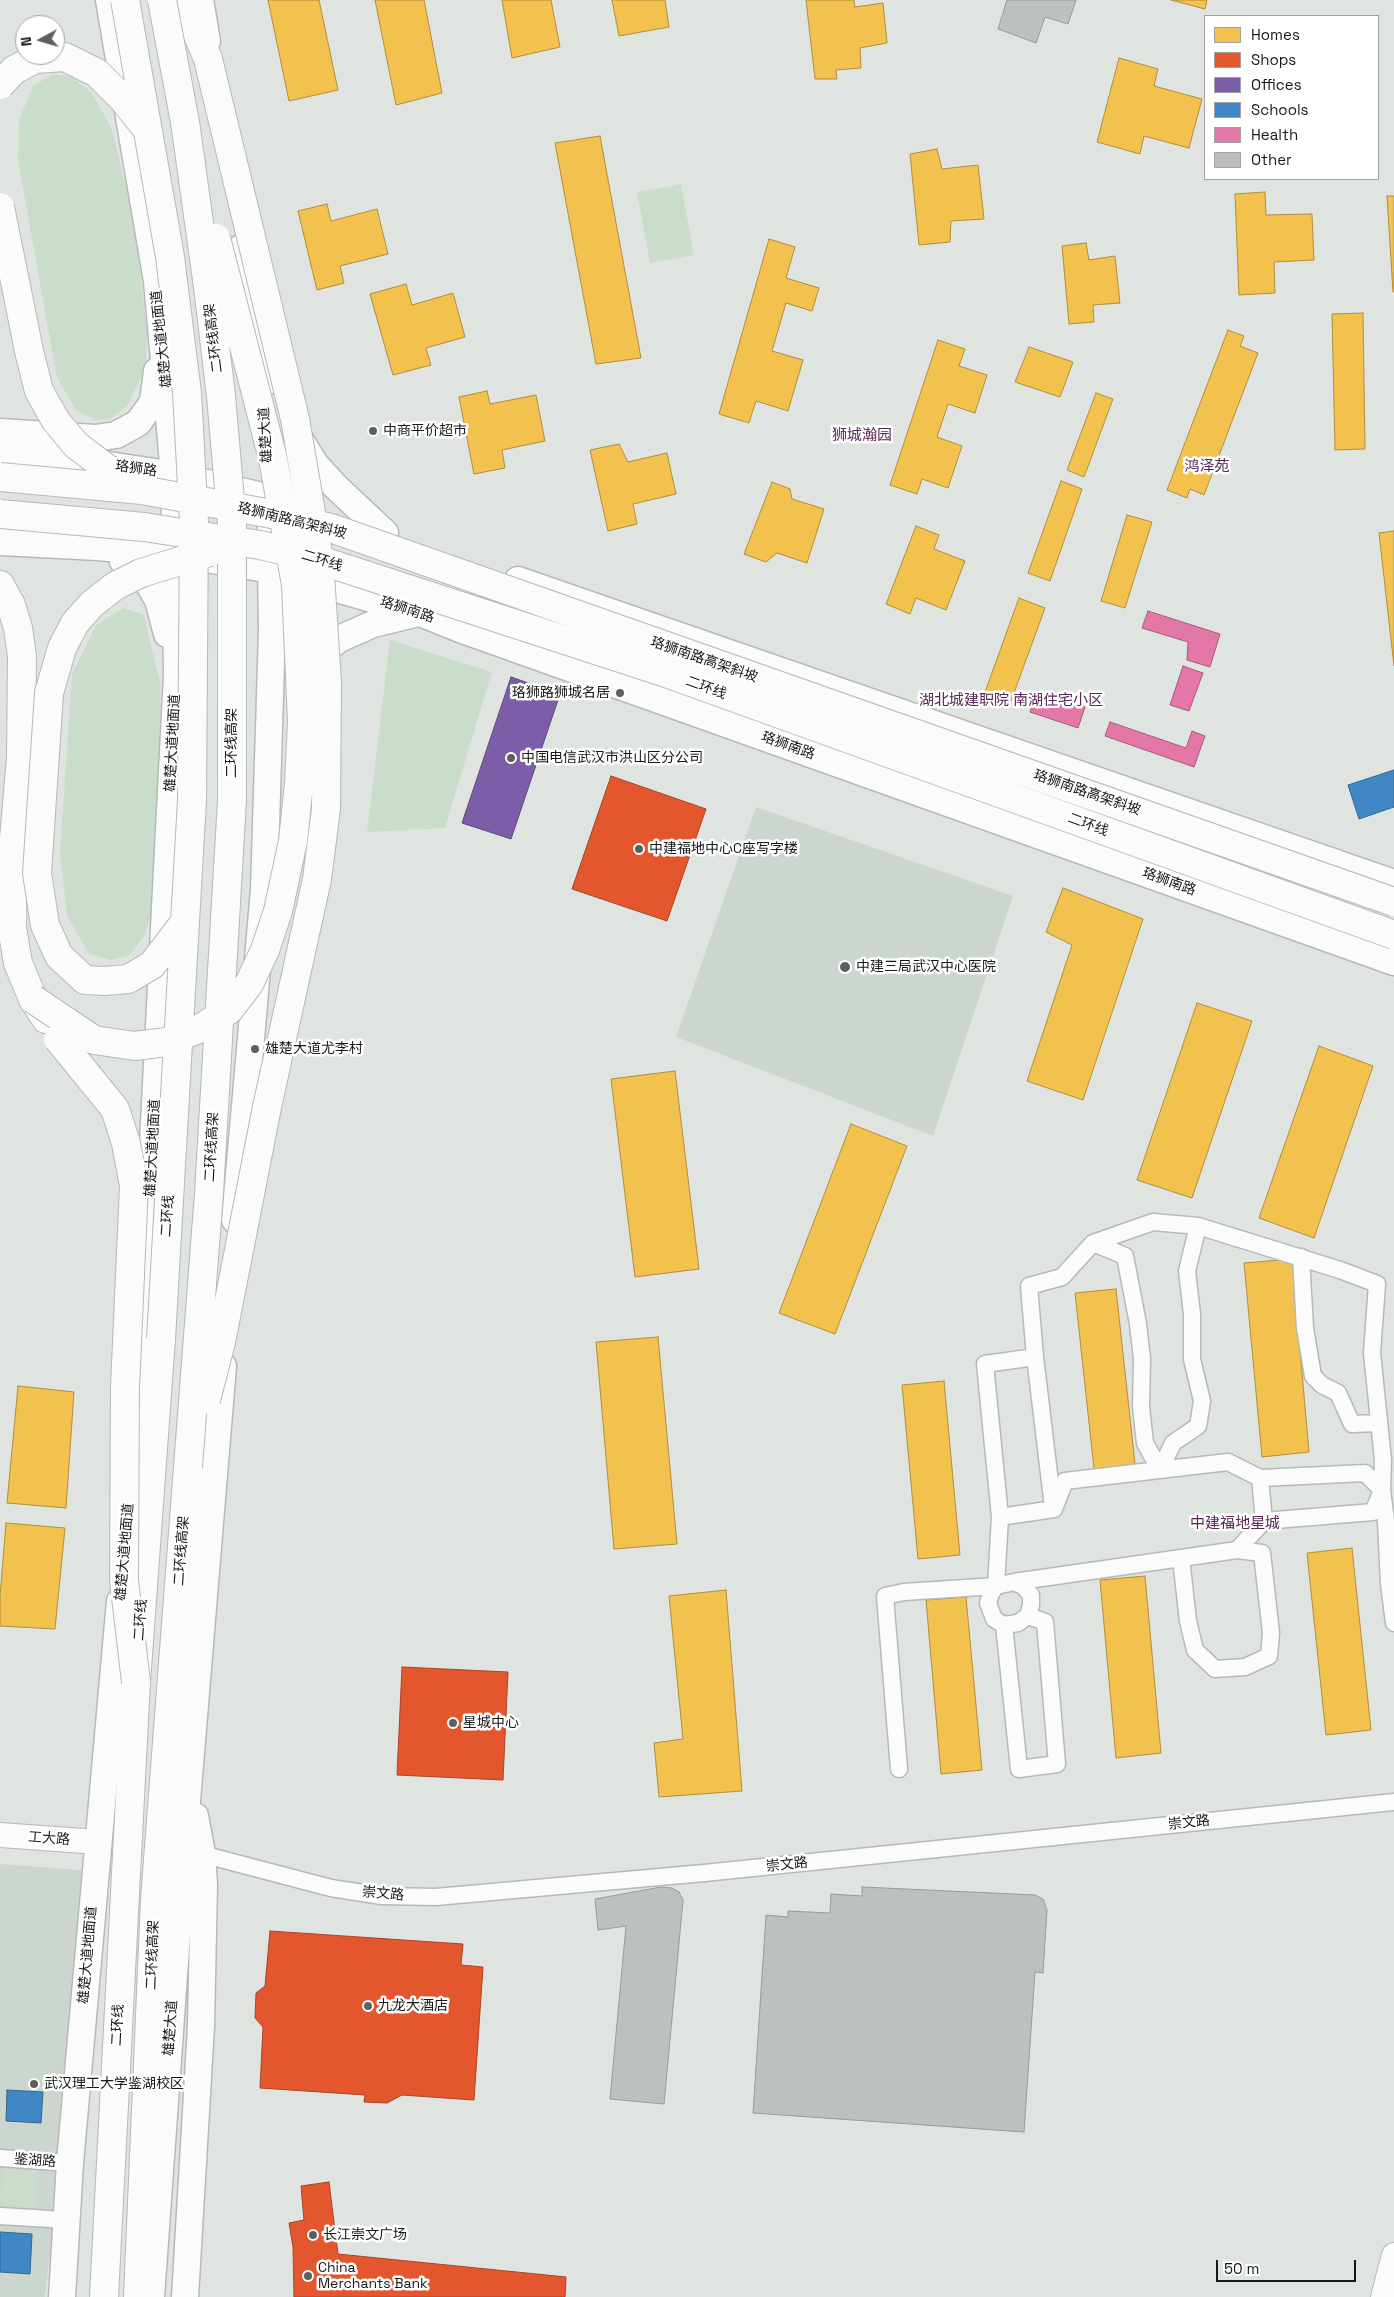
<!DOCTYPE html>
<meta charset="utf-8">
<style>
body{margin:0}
#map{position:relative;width:1394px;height:2297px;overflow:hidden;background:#dfe4e0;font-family:"Space Grotesk",sans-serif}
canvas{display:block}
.legend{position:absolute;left:1204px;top:15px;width:175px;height:165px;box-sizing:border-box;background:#fff;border:1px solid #a1a3a2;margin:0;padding:6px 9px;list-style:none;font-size:15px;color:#151816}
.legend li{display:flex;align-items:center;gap:10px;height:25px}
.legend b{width:25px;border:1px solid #a1a3a2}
.north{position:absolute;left:15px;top:15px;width:50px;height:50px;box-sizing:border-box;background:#fff;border:1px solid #a1a3a2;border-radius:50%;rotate:264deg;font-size:14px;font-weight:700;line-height:20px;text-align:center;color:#151816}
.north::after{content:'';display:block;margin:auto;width:18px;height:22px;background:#5c5f5d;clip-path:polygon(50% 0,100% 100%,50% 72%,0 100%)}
.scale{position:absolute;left:1216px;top:2260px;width:140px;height:22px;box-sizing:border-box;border:2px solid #151816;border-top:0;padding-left:6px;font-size:15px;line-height:18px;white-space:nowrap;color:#151816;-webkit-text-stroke:4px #fff;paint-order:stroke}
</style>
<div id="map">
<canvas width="1394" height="2297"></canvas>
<ul class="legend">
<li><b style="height:14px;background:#f2c14e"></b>Homes</li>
<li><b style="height:14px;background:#e4572e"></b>Shops</li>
<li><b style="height:14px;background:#7b5ea7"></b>Offices</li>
<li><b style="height:14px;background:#3f88c5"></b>Schools</li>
<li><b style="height:14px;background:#e377a8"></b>Health</li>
<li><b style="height:14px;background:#bdc1be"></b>Other</li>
</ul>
<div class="north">N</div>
<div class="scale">50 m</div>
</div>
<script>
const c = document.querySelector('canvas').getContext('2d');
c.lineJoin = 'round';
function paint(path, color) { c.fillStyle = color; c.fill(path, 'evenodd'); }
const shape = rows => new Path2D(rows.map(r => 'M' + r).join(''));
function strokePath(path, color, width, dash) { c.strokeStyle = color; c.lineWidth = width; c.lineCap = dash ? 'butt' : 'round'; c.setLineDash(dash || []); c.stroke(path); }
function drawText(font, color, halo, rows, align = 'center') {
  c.font = font + ' "Space Grotesk","Noto Sans SC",sans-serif'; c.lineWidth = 5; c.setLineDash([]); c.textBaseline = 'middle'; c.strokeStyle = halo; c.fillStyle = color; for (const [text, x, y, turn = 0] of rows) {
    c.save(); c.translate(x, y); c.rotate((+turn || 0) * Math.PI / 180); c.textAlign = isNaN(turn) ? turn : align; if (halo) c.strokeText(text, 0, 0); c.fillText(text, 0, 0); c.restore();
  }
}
paint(shape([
 [756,807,1013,896,933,1136,676,1037],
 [0,1864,93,1871,45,2297,0,2297]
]), '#ccd6ce');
paint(shape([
 [53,74,72,77,92,93,112,129,135,227,147,332,146,366,128,405,112,418,95,420,76,410,57,378,18,160,19,120,33,86],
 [681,184,694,255,650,263,637,192],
 [124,608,144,615,160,683,159,813,153,908,145,935,129,956,111,960,89,954,67,916,60,853,72,674,96,625],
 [390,640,492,672,445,828,367,832],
 [3,2168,36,2170,34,2207,1,2204]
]), '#caddcd');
const homes = shape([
 [268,0,319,0,338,90,289,101,268,0],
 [375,0,424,0,442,93,396,105,375,0],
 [502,0,551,0,560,47,512,58,502,0],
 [612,0,665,0,669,27,619,36,612,0],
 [806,0,854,0,855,7,883,3,887,43,860,48,861,68,836,70,837,79,815,79,806,0],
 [1171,0,1207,0,1205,9,1171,0],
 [1119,58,1158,69,1154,86,1202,99,1189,148,1144,136,1140,154,1097,142,1119,58],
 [600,136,641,358,596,364,555,143,600,136],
 [937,149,942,169,978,165,984,219,951,221,950,242,919,245,910,154,937,149],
 [1265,192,1266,215,1312,214,1314,260,1274,262,1275,293,1239,295,1235,194,1265,192],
 [1387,196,1394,196,1394,292,1393,292,1387,196],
 [327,204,331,221,377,209,388,254,340,266,344,283,317,290,298,211,327,204],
 [769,239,795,247,786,278,819,288,812,311,786,303,772,351,803,360,788,411,756,401,749,423,719,414,769,239],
 [1086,243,1089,260,1115,256,1120,303,1093,305,1094,322,1069,324,1062,246,1086,243],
 [406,284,412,305,453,293,465,337,426,348,431,365,393,375,370,294,406,284],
 [1363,313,1365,449,1335,450,1332,314,1363,313],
 [1228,330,1244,336,1240,346,1258,353,1204,495,1190,489,1187,498,1167,490,1228,330],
 [938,340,965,349,959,366,987,375,975,413,948,404,937,437,962,446,948,488,922,479,917,494,890,485,938,340],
 [1029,347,1073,362,1060,397,1015,382,1029,347],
 [487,391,490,404,536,395,545,441,502,450,505,468,474,474,459,397,487,391],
 [1096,393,1113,399,1084,477,1067,470,1096,393],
 [619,444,628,462,667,453,676,494,633,504,637,524,608,531,590,450,619,444],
 [1061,481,1082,489,1050,581,1028,573,1061,481],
 [772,482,790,489,792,499,824,509,807,563,777,553,766,562,744,554,772,482],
 [1127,515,1152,522,1125,608,1101,601,1127,515],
 [916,526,939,535,934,549,965,561,946,610,916,598,910,614,886,604,916,526],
 [1394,531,1394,666,1379,533,1394,531],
 [1019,598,1045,608,1011,701,985,692,1019,598],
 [1063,888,1143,919,1083,1100,1027,1081,1072,945,1046,932,1063,888],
 [1197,1003,1252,1021,1192,1198,1137,1180,1197,1003],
 [1319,1046,1373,1066,1314,1238,1259,1218,1319,1046],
 [675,1071,699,1269,635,1277,611,1079,675,1071],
 [851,1124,907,1146,835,1334,779,1313,851,1124],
 [1292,1259,1309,1452,1262,1457,1244,1263,1292,1259],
 [1116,1289,1135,1464,1094,1469,1075,1293,1116,1289],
 [658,1337,677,1544,614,1549,596,1342,658,1337],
 [944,1381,960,1555,918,1559,902,1385,944,1381],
 [18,1386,74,1392,66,1508,7,1503,18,1386],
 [6,1523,65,1528,55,1629,0,1626,0,1596,6,1523],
 [1352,1548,1371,1730,1326,1735,1307,1553,1352,1548],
 [1145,1576,1161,1753,1116,1758,1100,1580,1145,1576],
 [726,1590,742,1791,659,1797,654,1743,683,1739,669,1596,726,1590],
 [966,1597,982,1770,941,1774,926,1600,966,1597]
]);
paint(homes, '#f2c14e');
strokePath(homes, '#b08e3d', 1);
const shops = shape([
 [611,776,706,809,667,921,572,889,611,776],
 [402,1667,508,1672,503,1780,397,1775,402,1667],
 [270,1931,463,1944,461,1965,483,1967,474,2100,402,2095,387,2103,364,2102,365,2095,260,2088,263,2027,255,2018,256,1993,265,1986,270,1931],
 [329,2182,338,2254,566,2277,565,2297,294,2297,293,2247,289,2223,304,2220,301,2186,329,2182]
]);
paint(shops, '#e4572e');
strokePath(shops, '#a64427', 1);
const offices = shape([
 [511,677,560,694,511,839,462,823,511,677]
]);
paint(offices, '#7b5ea7');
strokePath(offices, '#5c497c', 1);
const schools = shape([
 [1394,770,1394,807,1359,819,1348,785,1394,770],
 [7,2090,43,2092,41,2123,6,2121,7,2090],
 [0,2232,32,2234,30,2274,0,2272,0,2232]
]);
paint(schools, '#3f88c5');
strokePath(schools, '#326690', 1);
const health = shape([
 [1148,611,1220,634,1210,667,1187,660,1188,642,1142,628,1148,611],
 [1183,666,1203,673,1189,711,1170,705,1183,666],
 [1037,691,1085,707,1078,728,1030,712,1037,691],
 [1110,722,1186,748,1192,731,1205,736,1194,767,1105,736,1110,722]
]);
paint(health, '#e377a8');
strokePath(health, '#a55a7c', 1);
const building = shape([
 [1007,0,1076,0,1068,24,1045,17,1036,43,998,29,1007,0],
 [661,1887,672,1888,679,1892,683,1900,664,2104,610,2099,626,1926,598,1930,595,1899,661,1887],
 [862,1887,1035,1895,1043,1899,1047,1910,1043,1973,1035,1972,1024,2132,753,2113,766,1915,788,1917,788,1911,830,1913,831,1894,862,1896,862,1887]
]);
paint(building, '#bdc1be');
strokePath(building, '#989b98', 1);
const street = shape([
 [1198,1226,1340,1270,1377,1284,1372,1353,1383,1460,1382,1490,1386,1521,1389,1584,1394,1623],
 [1301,1257,1305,1328,1313,1376,1322,1385,1338,1393,1352,1424,1378,1423],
 [1035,1357,1029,1286,1062,1277,1093,1243,1153,1222,1198,1226,1187,1271,1192,1314,1192,1359,1202,1401,1198,1426,1173,1443,1160,1470,1145,1443,1141,1407,1142,1359,1138,1324,1125,1256,1093,1243],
 [1260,1478,1365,1473,1382,1490,1373,1512,1264,1521],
 [1000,1517,985,1364,1035,1357,1053,1507],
 [1181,1558,1188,1621,1195,1650,1215,1669,1245,1667,1269,1656,1271,1633,1262,1553,1237,1550],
 [1004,1625,1018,1623,1028,1616,1031,1605,1031,1595,1023,1586,1014,1582,996,1586,991,1593,988,1603,994,1619,1004,1625,1019,1769,1057,1764,1045,1622,1028,1616],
 [899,1769,885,1596,904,1592,996,1586,1000,1517,1054,1509,1065,1481,1228,1462,1260,1478,1264,1521,1237,1550,1014,1582],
 [194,1852,331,1888,382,1896,436,1897,704,1873,1394,1802],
 [0,2158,70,2163],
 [0,2216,66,2220]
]);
const secondary = shape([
 [0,1835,98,1842],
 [1383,2297,1394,2255]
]);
const primary = shape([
 [109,0,157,281,174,475,177,674,141,1377,135,1438],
 [200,0,207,41],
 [242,247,263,384],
 [0,432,95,438,116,435,138,423,153,402,157,371],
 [298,436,315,464,336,487,385,533],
 [0,453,83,461,174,475,287,502],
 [0,542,98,547,175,554,272,570,420,613,460,629,1394,962],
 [123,561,130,565,148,583,158,600,167,634],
 [518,580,1394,883],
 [310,662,339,639,373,624,418,613],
 [235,1220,264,890,272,631,270,493],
 [62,2297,70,2163,120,1601],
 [151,2297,183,1849,223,1366],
 [185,2297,201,2026,204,1885,202,1854,195,1816]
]);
const highway = shape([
 [183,0,208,59],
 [0,585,11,605,18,628,22,656,21,758,13,850,12,927,18,963,33,999,46,1019],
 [104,2297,136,1682,161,1339],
 [138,2297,155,1899,188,1467]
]);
strokePath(street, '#b6bab7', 19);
strokePath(secondary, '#b6bab7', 26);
strokePath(primary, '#b6bab7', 29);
strokePath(highway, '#b6bab7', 30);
strokePath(street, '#fafbfa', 16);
strokePath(secondary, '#fafbfa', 24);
strokePath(primary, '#fafbfa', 26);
strokePath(highway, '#fafbfa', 28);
const highwayBridge = shape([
 [125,0,170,257,187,393,194,522,192,800,161,1339],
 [162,0,185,122,208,287,221,396,232,523,232,800,209,1193,188,1467],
 [0,85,14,70,35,59,65,57,97,73,122,98,146,128],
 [0,207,29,351,39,391,56,421,76,445,105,467,137,487],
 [0,477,142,490,277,515,331,528,1394,902],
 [0,514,144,527,260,545,307,556,666,673,1394,935],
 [185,922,152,965,128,979,105,981,85,980,59,956,45,925,37,873,49,693,62,648,75,623,92,604,115,586,141,573,210,552],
 [33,999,94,1040,135,1046,166,1042,201,1028,229,1010,249,984,265,950,278,911,293,841,299,783,302,722,296,585,273,459,216,238],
 [58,1039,115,1109,126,1143,134,1186,125,1387,124,1580,136,1682],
 [206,1400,221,1342,267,1107,317,879,326,809,327,682,319,559,295,419,208,59]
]);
strokePath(highwayBridge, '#b6bab7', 30, []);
strokePath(highwayBridge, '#fafbfa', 28);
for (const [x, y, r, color] of [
 [373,431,5,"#5c5f5d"],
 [620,693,5,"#5c5f5d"],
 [511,758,5,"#5c5f5d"],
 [639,849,5,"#5c5f5d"],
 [845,967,6,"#5c5f5d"],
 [255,1049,5,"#5c5f5d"],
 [453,1723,5,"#5c5f5d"],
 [368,2006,5,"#5c5f5d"],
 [34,2084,5,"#5c5f5d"],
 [313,2235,5,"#5c5f5d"],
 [308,2276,5,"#5c5f5d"]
]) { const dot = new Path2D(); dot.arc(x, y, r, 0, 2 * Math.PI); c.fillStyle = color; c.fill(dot); strokePath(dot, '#fff', 2); }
drawText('14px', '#151816', '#fff', [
 ["二环线高架",214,338,-97],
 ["雄楚大道地面道",162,339,-96],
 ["雄楚大道",266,435,-93],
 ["珞狮路",136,469,8],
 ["珞狮南路高架斜坡",292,521,14],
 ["二环线",322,561,17],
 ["珞狮南路",407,610,18],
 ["珞狮南路高架斜坡",704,660,19],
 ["二环线",706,688,20],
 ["雄楚大道地面道",173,743,-87],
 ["二环线高架",232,743,-90],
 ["珞狮南路",788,746,20],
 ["珞狮南路高架斜坡",1087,793,19],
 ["二环线",1088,825,20],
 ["珞狮南路",1169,882,20],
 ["二环线高架",212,1147,-87],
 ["雄楚大道地面道",153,1148,-87],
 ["二环线",168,1216,-86],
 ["二环线高架",182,1551,-86],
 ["雄楚大道地面道",125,1552,-85],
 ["二环线",141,1620,-86],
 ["崇文路",1189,1823,-6],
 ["工大路",49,1839,4],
 ["崇文路",787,1865,-6],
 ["崇文路",383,1894,5],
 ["雄楚大道地面道",88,1955,-85],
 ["二环线高架",153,1955,-88],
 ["二环线",118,2025,-87],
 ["雄楚大道",171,2028,-86],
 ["鉴湖路",35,2161,4]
]);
drawText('14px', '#151816', '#fff', [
 ["中商平价超市",383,431],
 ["珞狮路狮城名居",610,693,"right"],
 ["中国电信武汉市洪山区分公司",521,758],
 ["中建福地中心C座写字楼",649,849],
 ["中建三局武汉中心医院",856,967],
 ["雄楚大道尤李村",265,1049],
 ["星城中心",463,1723],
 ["九龙大酒店",378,2006],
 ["武汉理工大学鉴湖校区",44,2084],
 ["长江崇文广场",323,2235],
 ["China",318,2268],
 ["Merchants Bank",318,2284]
], 'left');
drawText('15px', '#592656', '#fff', [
 ["狮城瀚园",862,436],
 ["鸿泽苑",1207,467],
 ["湖北城建职院 南湖住宅小区",1011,701],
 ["中建福地星城",1235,1524]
]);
</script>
